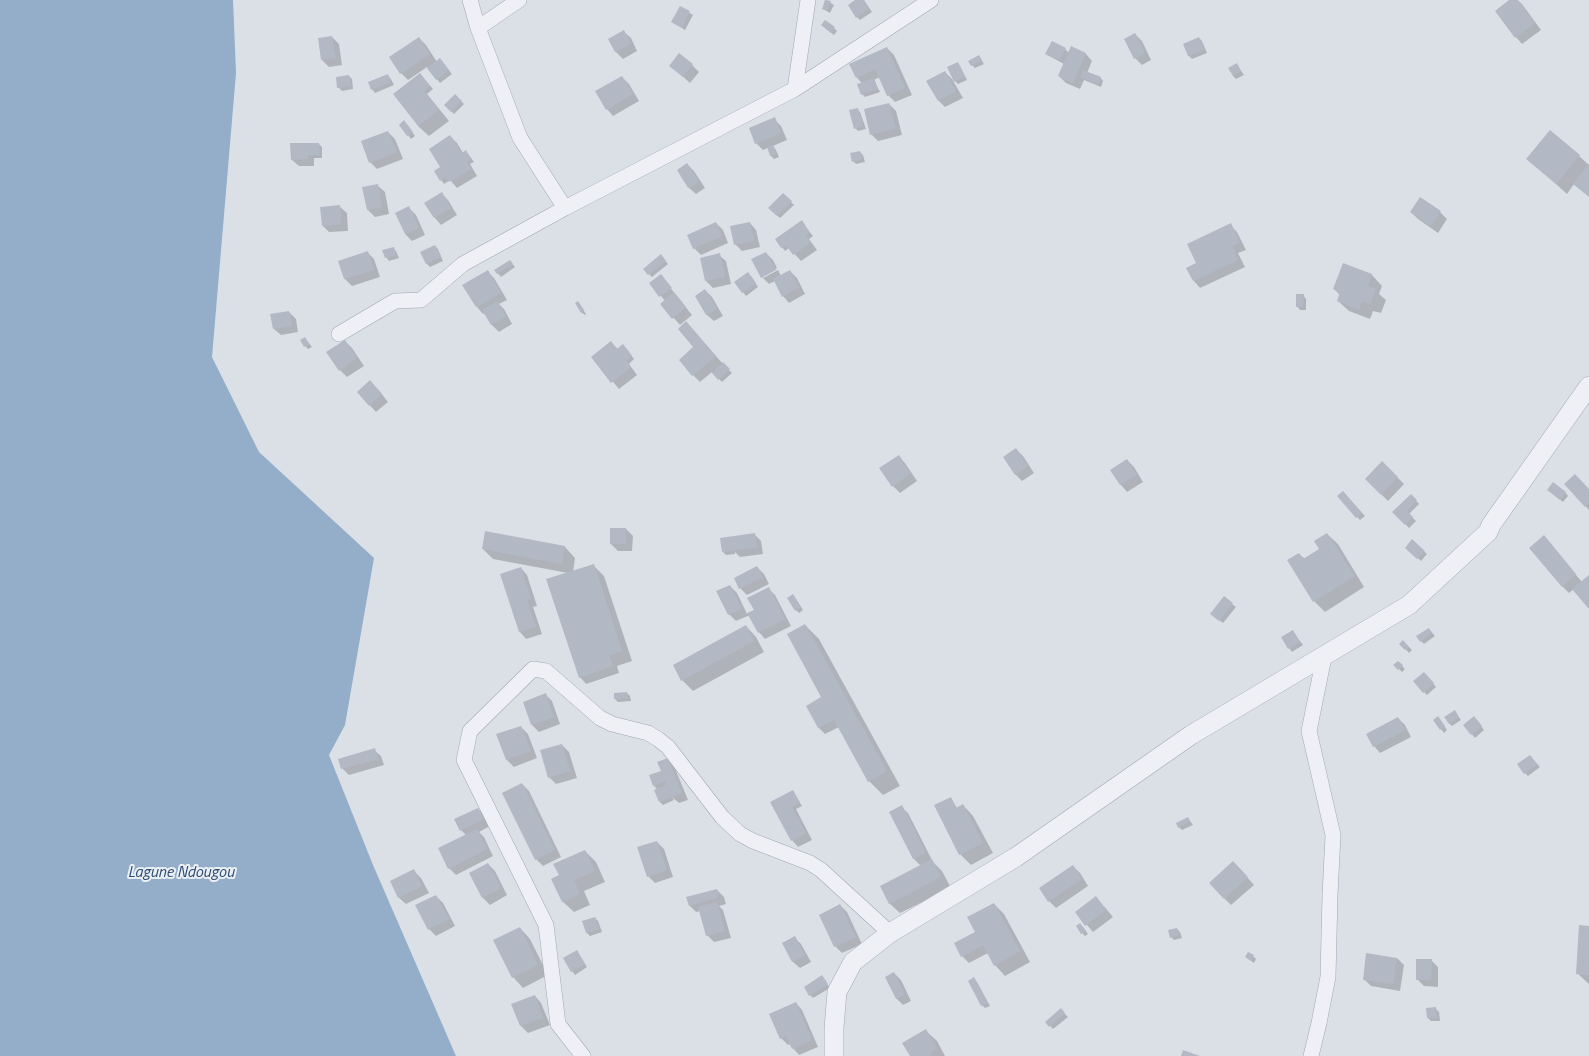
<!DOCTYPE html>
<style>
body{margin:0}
canvas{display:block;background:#dbe0e7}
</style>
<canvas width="1589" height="1056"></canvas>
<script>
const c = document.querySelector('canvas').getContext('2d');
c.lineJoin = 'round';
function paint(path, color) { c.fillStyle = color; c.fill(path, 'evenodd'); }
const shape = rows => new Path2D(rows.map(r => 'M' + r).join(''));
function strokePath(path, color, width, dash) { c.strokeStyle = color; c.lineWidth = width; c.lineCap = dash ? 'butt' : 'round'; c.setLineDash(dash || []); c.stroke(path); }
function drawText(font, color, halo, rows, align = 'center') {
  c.font = font + ' "Titillium Web",sans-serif'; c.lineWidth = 4; c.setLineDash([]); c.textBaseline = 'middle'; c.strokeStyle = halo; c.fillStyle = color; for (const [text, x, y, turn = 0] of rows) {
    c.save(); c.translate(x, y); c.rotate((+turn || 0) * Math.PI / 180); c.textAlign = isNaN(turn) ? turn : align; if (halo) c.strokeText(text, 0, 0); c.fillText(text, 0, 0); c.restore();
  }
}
paint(shape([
 [0,0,233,0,236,73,212,357,259,452,374,558,345,725,329,755,373,865,456,1056,0,1056]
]), '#94adc9');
paint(shape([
 [826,0,834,5,830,13,823,9],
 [856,0,864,0,872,12,860,20,857,17],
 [1511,0,1517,0,1522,4,1541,30,1522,44,1516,37],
 [680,7,693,15,685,30,672,22],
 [825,28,834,28,837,31,834,35],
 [624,32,631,38,637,51,623,59,616,52,610,39],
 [1135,34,1142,41,1151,60,1142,65,1135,58],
 [332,37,339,44,342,65,329,67,322,60],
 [419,38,426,45,437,62,443,63,452,74,440,83,427,67,408,80,401,73,390,57],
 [1199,38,1202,41,1207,53,1192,59,1189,56,1184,44],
 [887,48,894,55,912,95,895,102,888,95,880,77,874,80,880,92,865,97,862,94,862,83,857,78],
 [1071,48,1086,54,1092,61,1087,73,1100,77,1103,81,1101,87,1084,80,1080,89,1066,83,1059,76,1064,64,1046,54,1065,49,1069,53],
 [979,56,984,64,975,68,972,65],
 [957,63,960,66,967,80,958,84,955,81],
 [692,65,699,72,690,83,671,66],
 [1237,65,1244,75,1236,79,1233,76],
 [945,72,952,79,963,98,945,107,939,101],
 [420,74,433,89,427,94,449,121,429,136,418,126],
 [349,76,352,79,353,89,342,91,338,87],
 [388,76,391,79,394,85,375,93,372,89],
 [622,77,629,84,639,101,613,116,607,109],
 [455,95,464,104,454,114,445,105],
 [889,104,896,111,902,135,878,141,871,134],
 [857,109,860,112,866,129,858,131,855,128],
 [774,119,781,126,787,140,773,146,776,150,779,157,774,159,771,156,768,148,763,150,756,143],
 [400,125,407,125,415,136,411,139],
 [388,132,395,139,403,159,377,169,370,162],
 [450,136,457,143,463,153,466,152,469,155,474,162,470,164,477,176,457,188,450,180,444,184,435,171,440,168],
 [319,144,322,147,322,158,314,158,314,166,299,166,292,160],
 [860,152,863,155,865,162,856,164,853,161],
 [1579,156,1589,165,1589,196,1574,184,1567,194,1527,158],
 [687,164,694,171,705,188,696,194,689,188,678,170],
 [378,186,385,192,389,214,375,217,368,210,364,188],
 [441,193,448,200,457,215,441,225,435,218,426,203],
 [783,194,794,205,780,218,769,208],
 [1420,198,1440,212,1447,219,1438,233,1418,219,1411,212],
 [340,207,347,213,348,231,329,232,322,225],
 [409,208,416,215,425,235,412,241,405,234],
 [716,223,723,230,728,243,701,255,694,248],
 [750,223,756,230,760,247,742,251,735,244],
 [804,225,813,236,809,239,817,250,801,261,789,248,785,251,776,239],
 [1230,225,1237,232,1246,250,1238,253,1245,267,1200,288,1194,281,1198,263],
 [435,246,438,249,443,261,430,267,427,264,421,253],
 [393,248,396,251,399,258,389,261,386,257],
 [367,252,374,259,380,277,352,286,345,279,340,261],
 [766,253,773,260,777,268,763,276,763,278,778,270,781,276,790,271,797,278,805,294,789,303,783,296,775,281,769,284,762,277],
 [719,255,726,261,731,284,713,288,706,281,701,259],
 [664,259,668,264,652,277,649,274],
 [510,261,515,267,501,277,495,270],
 [1344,264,1372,275,1382,286,1379,294,1386,300,1381,313,1373,311,1370,319,1349,311,1338,301,1340,295,1334,289],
 [487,271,494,278,507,300,499,304,504,309,512,324,499,332,492,325,485,313,483,314,477,307],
 [661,276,692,315,680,325,661,304,665,301,651,283],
 [751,276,758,287,746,296,735,282],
 [705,290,712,297,723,316,714,321,707,315,696,296],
 [1303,295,1306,299,1306,310,1300,310,1297,306],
 [578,302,586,314,585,315,581,312],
 [289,312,296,319,298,332,281,335,274,329],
 [693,330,723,364,732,373,722,382,712,372,700,382,693,375,695,348],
 [305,338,312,347,308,349,305,346],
 [345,341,352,348,364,366,347,377,340,370,328,353],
 [610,342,618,349,626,348,634,359,629,364,637,375,619,389,592,357],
 [377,388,388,402,376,412,358,392],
 [1016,449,1023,456,1034,473,1022,481,1015,474],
 [898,456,905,463,917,481,900,493,893,486],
 [1127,460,1134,467,1143,482,1127,492,1121,485,1111,470],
 [1382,462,1404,484,1388,501,1366,479],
 [1565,484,1589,490,1589,510],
 [1343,492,1365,516,1360,520,1338,496],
 [1565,492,1568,496,1563,502,1552,493],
 [1411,495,1419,504,1409,514,1416,521,1409,528,1394,512],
 [626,529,633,536,632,551,618,551,611,544],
 [754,534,761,541,763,554,740,557,735,552,735,554,726,555,723,552],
 [1327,534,1338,544,1364,587,1325,612,1314,601,1288,561,1299,554,1305,559,1320,549],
 [1412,541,1427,554,1421,561,1406,548],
 [1550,544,1582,582,1589,576,1589,608,1574,589,1569,593,1562,586],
 [565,547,575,558,573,572,593,565,604,576,632,661,617,666,619,673,586,684,580,677,568,573,493,559,483,549],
 [757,567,764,574,769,584,747,595,740,588],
 [521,568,527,575,537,606,533,607,542,634,526,639,520,632],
 [730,586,737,593,747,614,755,610,768,588,775,595,791,626,765,639,759,632,750,615,736,621,729,614],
 [1224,598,1236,607,1223,623,1215,617],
 [796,599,803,610,799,613,796,610],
 [805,625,819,639,900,786,883,795,869,781,839,727,825,734,819,728,823,697],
 [746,626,756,637,764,652,693,691,682,680],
 [1429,629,1435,636,1424,644,1421,641],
 [1293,632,1303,645,1292,652,1282,638],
 [1403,641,1412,650,1409,653,1401,644],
 [1398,662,1405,669,1402,672,1395,665],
 [1427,676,1436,687,1427,695,1424,692],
 [627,693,630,696,631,701,618,702,615,699],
 [545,694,552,701,560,724,539,732,532,725],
 [1454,711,1461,720,1452,726,1449,723],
 [1398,718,1405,725,1411,737,1380,753,1374,746],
 [1434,720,1441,721,1447,730,1444,733],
 [1477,720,1484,730,1475,738,1464,725],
 [521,727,528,734,537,758,514,767,507,760,498,735],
 [562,745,569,752,577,778,556,784,549,777],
 [374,750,381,756,384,765,349,775,342,768],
 [1530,756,1540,767,1528,776,1525,773],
 [667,759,674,766,688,800,679,803,672,797,674,800,663,805,660,802,658,790,654,786,663,775],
 [522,784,529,791,561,857,543,866,536,859],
 [793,791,802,806,796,809,812,840,798,847,792,840,772,802],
 [951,798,957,808,963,805,973,816,993,853,971,865,960,854],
 [901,807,908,813,932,860,931,860,942,871,951,888,900,913,889,903,921,866,914,859,890,813],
 [478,809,485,816,490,826,479,832,484,837,493,856,456,875,449,868,466,835,461,830],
 [1188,818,1193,825,1182,830,1179,827],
 [657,842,664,849,673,877,655,883,648,876],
 [585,851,596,862,605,882,584,891,590,905,574,912,563,902,553,879,560,876],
 [488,864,495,871,507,895,490,905,483,898,470,873],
 [1073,866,1080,873,1088,886,1056,908,1049,901,1041,888],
 [1240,869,1254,885,1231,905,1224,898],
 [414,871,421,878,429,893,406,904,399,898],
 [717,890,724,897,726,904,719,906,723,910,731,938,714,942,707,935,700,911,696,912,689,905],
 [436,896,443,903,455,926,436,936,429,929],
 [1096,897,1113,917,1093,932,1076,912],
 [994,904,1004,914,1030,962,1005,976,995,965,988,953,969,963,962,956],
 [840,905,847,912,862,944,842,953,835,946],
 [595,918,598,921,602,932,590,936,587,933,583,922],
 [1083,927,1088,934,1085,936,1082,933],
 [1589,927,1589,984,1577,973],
 [520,928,530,939,548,975,523,988,513,977],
 [1177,929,1180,932,1182,938,1174,940,1171,937],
 [794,937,801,944,811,962,800,968,793,962,783,943],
 [577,951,587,967,575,975,572,971],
 [1253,956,1256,959,1254,963,1246,957],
 [1397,958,1404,965,1400,991,1371,986,1364,979],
 [1431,960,1438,967,1438,987,1424,986,1417,979],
 [894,973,901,980,911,1001,903,1005,896,998],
 [822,977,830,988,813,998,810,995],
 [974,979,977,982,990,1006,985,1008,982,1005],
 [535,996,541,1003,550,1025,528,1033,521,1026,513,1004],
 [796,1003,802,1010,818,1047,799,1055,793,1048,791,1044,788,1045,781,1038],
 [1427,1009,1436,1009,1439,1012,1440,1021,1431,1021,1428,1018],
 [1061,1010,1068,1017,1053,1029,1047,1022],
 [926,1031,937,1041,945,1056,911,1056]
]), '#0003');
paint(shape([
 [825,0,831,1,827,11,822,9],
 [855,0,864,0,869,9,856,18,848,5],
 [1509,0,1518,0,1535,23,1515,38,1495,11],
 [680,6,690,11,682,28,671,22],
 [825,20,835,27,831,33,821,25],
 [624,30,631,44,615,52,608,39],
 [1135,33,1145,53,1134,59,1124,39],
 [332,36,336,58,321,60,318,38],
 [419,37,430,54,400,74,389,57],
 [1199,37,1204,50,1188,56,1183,44],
 [1052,41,1066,48,1059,61,1045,54],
 [1071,46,1086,53,1073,83,1058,76],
 [887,47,905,88,887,96,875,69,856,78,849,64],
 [679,53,693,64,683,77,669,66],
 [979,55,982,60,971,66,968,61],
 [440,58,449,70,436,80,427,68],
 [958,62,965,77,954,82,947,67],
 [1237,63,1241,71,1233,76,1228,68],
 [1083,70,1101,77,1098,84,1080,77],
 [945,71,956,91,938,101,926,81],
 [420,73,430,86,424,91,439,110,418,126,393,94],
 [388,74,391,82,371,90,368,82],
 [349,75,351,86,337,88,336,77],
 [622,76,633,94,606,110,595,91],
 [874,78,878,89,861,95,857,84],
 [455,94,462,101,451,112,444,105],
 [889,103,896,128,870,135,864,109],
 [858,108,863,126,854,129,849,110],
 [775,117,781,133,755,144,749,128],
 [404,120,413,132,407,136,399,125],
 [1550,130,1580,155,1556,184,1526,159],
 [388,131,397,152,369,163,361,141],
 [450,135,462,153,466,150,471,159,467,162,471,169,449,182,446,177,440,181,434,171,440,167,429,149],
 [290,143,319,143,320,155,308,155,308,159,291,160],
 [773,145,776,154,770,156,767,147],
 [860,151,862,159,852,162,850,153],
 [687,163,699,181,688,188,677,170],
 [1589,164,1589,197,1573,184],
 [378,184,382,207,367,210,362,187],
 [442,192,451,208,434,218,424,203],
 [783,193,792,201,777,216,768,208],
 [1420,197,1441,211,1431,226,1410,212],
 [340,205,341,224,322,226,320,207],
 [409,206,419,228,405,234,395,213],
 [802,220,810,233,806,236,811,242,793,255,786,245,781,248,775,239],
 [716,222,722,236,693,249,687,235],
 [750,222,754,241,734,245,730,226],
 [1231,223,1240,243,1232,246,1238,260,1193,281,1186,268,1196,263,1187,244],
 [435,245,441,257,426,264,420,252],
 [394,247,396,255,385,258,382,250],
 [368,251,374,270,344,279,338,261],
 [766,252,776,270,761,278,751,259],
 [720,253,725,277,705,281,700,258],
 [661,254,666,261,648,275,643,269],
 [510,260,513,264,497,274,494,270],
 [1343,263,1372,274,1368,286,1376,289,1370,304,1362,301,1359,310,1337,301,1340,292,1333,289],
 [488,270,501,293,476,307,462,285],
 [790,270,799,287,782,297,773,279],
 [748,272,756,283,742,293,734,282],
 [661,274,672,288,659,297,649,283],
 [705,289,717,309,706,315,695,296],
 [674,292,686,307,672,319,660,304],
 [1296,294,1304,294,1303,307,1296,307],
 [498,301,506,317,491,325,482,310],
 [578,301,584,310,581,313,575,303],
 [289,311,292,326,273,329,270,314],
 [686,321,716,356,692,376,679,360,693,347,678,329],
 [305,337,309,344,304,347,300,340],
 [345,340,357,358,339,371,326,352],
 [611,341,617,349,623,344,632,356,626,361,631,367,611,383,591,357],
 [723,362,730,369,718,380,712,373],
 [370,380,382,394,369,406,357,392],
 [1016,448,1028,466,1015,475,1003,457],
 [899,455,911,473,892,487,879,468],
 [1127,459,1137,475,1120,485,1110,470],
 [1382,461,1398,477,1381,495,1365,479],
 [1575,474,1589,489,1589,503,1585,507,1564,484],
 [1553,482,1566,492,1560,500,1547,490],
 [1343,491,1362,513,1356,518,1337,496],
 [1411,494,1417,500,1407,511,1413,517,1405,525,1392,512],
 [610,528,626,528,626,544,610,544],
 [485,531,565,546,562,564,482,549],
 [755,533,757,547,722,552,720,538],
 [1327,533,1355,576,1313,602,1287,560,1299,553,1303,559,1319,549,1314,541],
 [1544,535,1576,574,1562,587,1529,548],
 [1412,539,1425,551,1417,559,1405,548],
 [594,564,622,651,609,655,613,666,579,678,546,579],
 [757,566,763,577,739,589,734,578],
 [521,567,531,599,527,600,536,627,519,632,500,574],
 [1589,575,1589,607,1588,608,1572,589],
 [730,585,742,609,728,615,716,591],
 [769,587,785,619,758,633,747,613,754,610,747,598],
 [793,594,801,607,795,611,787,598],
 [1224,596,1233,603,1219,621,1210,614],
 [805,624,887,771,868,782,834,720,818,728,806,706,821,697,787,634],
 [746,625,754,641,681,681,673,665],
 [1429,628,1432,633,1420,642,1416,636],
 [1293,630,1300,642,1288,649,1281,637],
 [1403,640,1409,647,1405,650,1399,644],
 [1398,661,1403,665,1398,670,1393,665],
 [1424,672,1434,683,1423,693,1413,681],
 [627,692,628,698,614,699,614,693],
 [546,693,554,717,531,725,523,702],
 [1455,710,1459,717,1449,724,1444,717],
 [1438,716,1445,726,1440,730,1433,720],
 [1474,716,1482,726,1471,735,1463,725],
 [1398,717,1405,730,1373,747,1366,734],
 [521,726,531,751,506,760,496,734],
 [562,744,570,771,548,778,540,750],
 [375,748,378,759,341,769,338,759],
 [1530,755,1537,764,1524,774,1517,764],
 [668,758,682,793,659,802,654,790,666,785,665,781,653,786,649,775,661,771,657,762],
 [522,783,555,850,535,860,502,793],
 [793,790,800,803,792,807,806,833,791,841,770,802],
 [951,797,956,808,963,804,983,843,959,855,934,805],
 [902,805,926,853,913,859,889,812],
 [478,808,484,819,460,831,454,819],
 [1188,817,1190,821,1178,828,1176,823],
 [477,829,487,849,448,869,438,848],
 [657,841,667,870,647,877,637,847],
 [585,850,595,871,574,880,580,894,562,902,551,879,559,875,553,864],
 [932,859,941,877,889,904,880,886],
 [1233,861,1248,877,1224,899,1209,883],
 [488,863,501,888,482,898,469,873],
 [1073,865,1082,879,1048,902,1039,888],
 [414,869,422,886,398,898,390,881],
 [717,889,719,897,689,906,686,897],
 [436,895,449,919,428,930,415,905],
 [1096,896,1106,910,1085,926,1075,912],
 [717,902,725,931,706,936,698,907],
 [994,903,1020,951,994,966,983,945,961,957,954,943,975,932,967,917],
 [840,904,856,937,834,947,819,915],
 [595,917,599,929,586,933,582,921],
 [1080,923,1086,931,1081,934,1076,926],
 [1579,925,1589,926,1589,975,1576,974],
 [520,927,538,965,512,978,493,940],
 [1177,928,1179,935,1170,938,1168,930],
 [795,936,805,955,792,962,782,943],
 [577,950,585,964,571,972,563,958],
 [1248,952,1254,955,1251,961,1245,957],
 [1366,953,1397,958,1393,984,1363,980],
 [1416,959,1432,959,1431,980,1416,980],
 [894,972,905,994,896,999,885,977],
 [822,975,828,984,809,996,804,987],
 [974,977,988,1003,981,1006,968,981],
 [535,995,543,1018,520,1026,511,1004],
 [796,1002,812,1040,792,1049,786,1036,780,1039,769,1014],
 [1436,1007,1437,1018,1427,1018,1426,1008],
 [1061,1008,1065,1013,1049,1027,1045,1022],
 [926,1029,937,1049,930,1053,932,1056,910,1056,902,1043],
 [1183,1050,1200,1056,1181,1056]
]), '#b2b9c4');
const minor = shape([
 [470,0,478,28,520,138,565,208],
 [478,28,519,0],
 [795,89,808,0],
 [339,334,395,301,421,300,463,264,565,208,795,89,931,0],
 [583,1056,558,1024,546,925,464,760,470,731,533,669,546,671,600,718,612,724,648,733,658,739,668,747,722,817,740,834,753,841,810,863,821,870,890,933],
 [1311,1056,1319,1023,1328,977,1330,895,1333,835,1309,731,1324,657]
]);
const tertiary = shape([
 [834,1056,834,1028,837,992,853,962,890,933,1016,857,1191,735,1409,605,1488,532,1491,525,1589,386]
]);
strokePath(minor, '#a1a7b1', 16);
strokePath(tertiary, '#a1a7b1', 20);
strokePath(minor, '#eef0f5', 15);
strokePath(tertiary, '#eef0f5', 19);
drawText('italic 16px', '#2d4c73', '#eaeff4', [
 ["Lagune Ndougou",181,873]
]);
</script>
